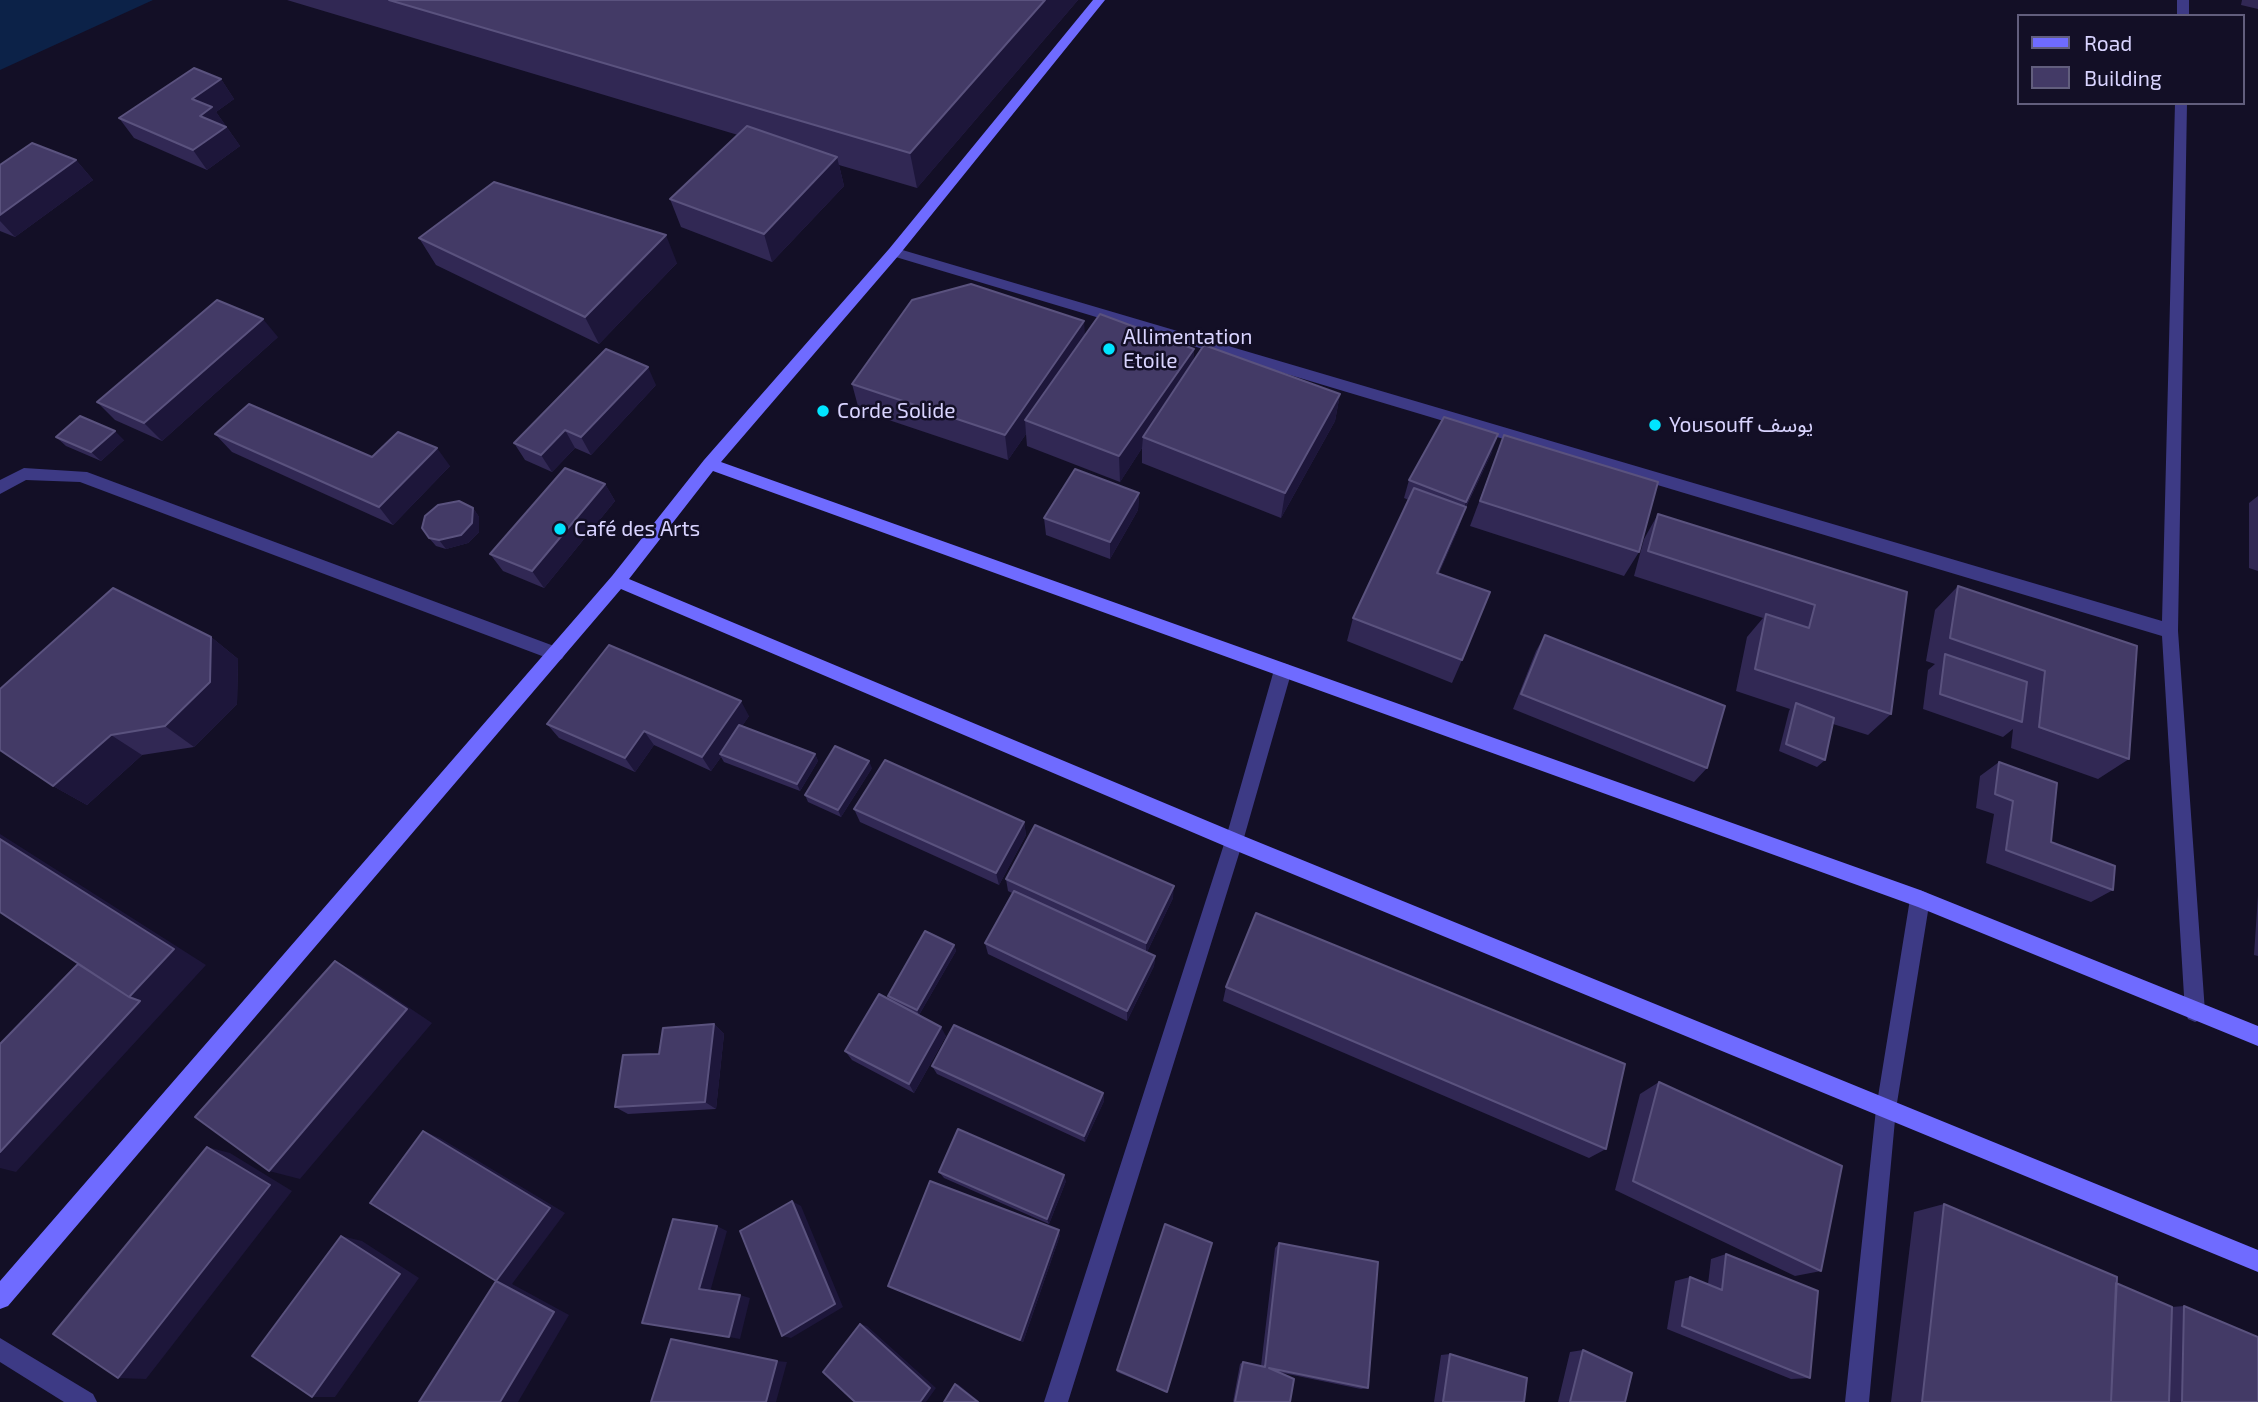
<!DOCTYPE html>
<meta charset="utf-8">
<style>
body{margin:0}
#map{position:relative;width:2258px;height:1402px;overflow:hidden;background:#130f26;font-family:"Exo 2",sans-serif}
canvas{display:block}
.legend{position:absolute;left:2017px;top:14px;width:228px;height:91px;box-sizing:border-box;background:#130f26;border:2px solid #625e7d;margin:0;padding:9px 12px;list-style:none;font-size:21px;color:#d9d4ff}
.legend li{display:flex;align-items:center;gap:14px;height:35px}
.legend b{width:35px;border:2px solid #625e7d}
</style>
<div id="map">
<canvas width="2258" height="1402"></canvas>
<ul class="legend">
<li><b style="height:9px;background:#6f6bff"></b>Road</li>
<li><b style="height:19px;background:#433a66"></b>Building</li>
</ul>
</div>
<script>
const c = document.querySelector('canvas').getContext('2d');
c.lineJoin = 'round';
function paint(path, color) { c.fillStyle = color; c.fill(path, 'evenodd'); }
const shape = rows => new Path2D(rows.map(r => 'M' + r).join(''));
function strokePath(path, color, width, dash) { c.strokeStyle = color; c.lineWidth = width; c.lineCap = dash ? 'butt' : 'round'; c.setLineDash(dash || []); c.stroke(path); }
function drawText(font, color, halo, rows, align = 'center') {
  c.font = font + ' "Exo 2","Noto Sans Arabic",sans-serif'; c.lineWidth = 5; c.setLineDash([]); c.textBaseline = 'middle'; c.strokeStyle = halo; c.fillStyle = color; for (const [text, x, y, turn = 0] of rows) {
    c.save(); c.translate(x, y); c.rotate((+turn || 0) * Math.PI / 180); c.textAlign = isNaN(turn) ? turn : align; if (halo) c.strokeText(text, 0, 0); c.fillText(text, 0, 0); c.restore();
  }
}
paint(shape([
 [0,0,153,0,0,70]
]), '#0c2248');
paint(shape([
 [2177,0,2189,0,2189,16,2177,16,2177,0],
 [2175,103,2187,103,2178,631,2205,1012,2202,1019,2195,1022,2188,1019,2185,1012,2162,636,889,255,887,252,894,247,899,249,2162,621,2175,103],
 [24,468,87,472,562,649,565,654,562,659,556,661,550,659,80,482,26,480,0,494,0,480,24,468],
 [1283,663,1289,665,1292,670,1243,841,1068,1402,1044,1402,1225,841,1274,670,1277,665,1283,663],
 [1920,890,1927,893,1930,899,1896,1109,1869,1402,1845,1402,1876,1109,1910,899,1913,893,1920,890],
 [0,1338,93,1394,97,1402,64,1402,0,1362,0,1338]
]), '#3d3a85');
paint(shape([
 [1093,0,1105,0,899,255,721,462,1920,890,2258,1026,2258,1046,1918,907,713,471,629,579,1241,835,2258,1250,2258,1272,1227,847,621,589,8,1306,0,1309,0,1281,612,576,704,460,889,249,1093,0]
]), '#6f6bff');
paint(shape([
 [287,0,1078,0,917,188,839,165,844,186,772,262,681,227,670,199,738,135],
 [2242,0,2258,0,2258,9,2241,5],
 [221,79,234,99,216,112,240,146,207,170,134,138,119,118],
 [76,160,93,180,15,237,0,231,0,165],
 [419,238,677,263,599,344,436,265],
 [1085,335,1194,349,1193,361,1340,394,1335,421,1281,518,1142,463,1142,448,1120,482,1027,446,1026,434,1008,460,859,410,852,384],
 [278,337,162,441,115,420,97,402],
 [656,385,591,455,575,448,552,472,525,460,514,443],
 [215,434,372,457,450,466,393,525,232,452],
 [1504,435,1639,552,1624,576,1470,526],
 [56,437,124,440,101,461,66,446],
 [1492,452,1466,507,1457,532,1439,573,1462,660,1452,683,1347,641,1353,618,1409,500,1404,498,1409,480],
 [605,484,615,501,544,588,503,571,490,554],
 [1139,493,1138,510,1110,559,1046,535,1044,518],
 [2258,496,2258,571,2249,568,2249,503],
 [473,508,479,517,479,532,468,543,446,549,436,546,429,538],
 [1658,514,1907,592,1891,714,1868,735,1833,724,1825,760,1817,767,1779,751,1789,711,1790,709,1736,691,1747,637,1763,618,1634,576,1644,539],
 [1958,586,2137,646,2129,759,2098,779,2011,748,2013,729,2003,737,1923,709,1928,670,1935,664,1926,661,1935,610],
 [1545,635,1707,768,1694,782,1513,709,1536,651],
 [211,637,238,659,237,704,194,747,142,755,87,805,53,786],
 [749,716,742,726,815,754,818,761,800,791,724,762,721,757,711,771,654,745,635,772,559,738,547,724],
 [1999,762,2051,842,2113,890,2091,902,1986,863,1994,814,1976,808,1980,776],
 [872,768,841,817,808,802,805,795],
 [854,809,1024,822,1026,835,999,885,860,822],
 [1006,879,1173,898,1147,952,1155,956,1154,966,1127,1021,988,954,985,943,1012,893,1008,891],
 [2258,895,2258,956,2254,955],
 [954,945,956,951,919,1015,946,1036,914,1093,852,1060,845,1051,890,1000,888,996],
 [1226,987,1606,1149,1589,1158,1223,1001],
 [714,1024,724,1034,716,1109,628,1114,615,1107,659,1054],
 [932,1066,1103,1093,1104,1101,1085,1142,937,1074],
 [1659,1082,1821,1271,1795,1276,1615,1190,1640,1094],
 [939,1172,1066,1181,1049,1224,944,1178],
 [1944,1204,2116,1283,2172,1307,2184,1306,2258,1402,1891,1402,1914,1212],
 [1060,1235,1023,1342,888,1286],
 [1279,1243,1368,1388,1361,1389,1278,1372,1290,1402,1233,1402,1240,1364,1243,1362,1261,1366,1275,1248],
 [1726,1254,1810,1378,1791,1379,1667,1329,1675,1281,1690,1277,1708,1284,1711,1259],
 [1583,1350,1625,1402,1558,1402,1570,1352],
 [1450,1354,1524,1402,1434,1402,1441,1355],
 [1117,1370,1167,1392,1166,1392,1117,1372]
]), '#312854');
paint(shape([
 [1045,0,1078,0,917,188,910,153],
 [221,79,234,99,216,112,240,146,207,170,193,150,200,116,192,99],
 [837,157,844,186,772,262,764,234],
 [76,160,93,180,15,237,0,221,0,215],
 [666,235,677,263,599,344,585,317],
 [263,319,278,337,162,441,144,423],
 [1084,321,1086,348,1025,420,1026,434,1008,460,1005,435],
 [1194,349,1192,376,1143,437,1142,448,1120,482,1119,456],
 [648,367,656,385,591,455,581,437],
 [1340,394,1335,421,1281,518,1285,493],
 [565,430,575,448,552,472,541,455],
 [115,431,124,440,101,461,91,452],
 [1498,434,1492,452,1459,520,1466,502],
 [437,448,450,466,393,525,379,507],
 [605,484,615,501,544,588,532,571],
 [1139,493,1138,510,1110,559,1110,542],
 [1466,507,1457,532,1428,596,1437,573],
 [473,508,479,517,479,532,468,543,446,549,439,540],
 [211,637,238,659,237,704,194,747,165,726],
 [741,701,749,716,722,755,720,754,721,757,711,771,702,757],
 [644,731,654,745,635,772,625,758],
 [111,735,142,755,87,805,53,786],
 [815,754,818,761,800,791,797,784],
 [869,761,872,768,841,817,838,810],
 [1024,822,1026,835,999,885,996,873],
 [0,834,206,965,16,1172,0,1168,0,1152,129,997,0,839],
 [1174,886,1173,898,1146,954,1146,943],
 [954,945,956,951,919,1015,917,1010],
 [1155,956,1154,966,1127,1021,1127,1011],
 [335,961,362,976,432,1023,300,1179,269,1171],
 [714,1024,724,1034,716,1109,705,1102],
 [941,1027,946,1036,914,1093,909,1084],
 [1103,1093,1104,1101,1085,1142,1084,1136],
 [423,1131,440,1138,565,1213,512,1284,496,1281],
 [207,1147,230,1153,292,1191,146,1379,118,1378],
 [1064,1175,1066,1181,1049,1224,1047,1219],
 [792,1201,801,1206,843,1307,791,1338,782,1336],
 [717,1226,727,1231,710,1292,699,1289],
 [1059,1230,1060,1235,1023,1342,1020,1340],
 [341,1236,362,1241,419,1278,335,1397,312,1397],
 [496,1281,512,1284,569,1315,518,1402,500,1402],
 [740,1295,750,1298,740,1339,729,1337],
 [860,1324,867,1326,936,1388,926,1402,920,1402],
 [777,1361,787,1362,776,1402,766,1402],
 [955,1384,958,1384,980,1402,978,1402]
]), '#1d163a');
const building = shape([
 [389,0,1045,0,910,153,389,0],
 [194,68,221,79,192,99,212,107,200,116,226,127,193,150,119,118,194,68],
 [747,126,837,157,764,234,670,199,747,126],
 [32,143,76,160,0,215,0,165,32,143],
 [494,182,666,235,585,317,419,238,494,182],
 [971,284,1084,321,1005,435,852,384,912,300,971,284],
 [217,300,263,319,144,423,97,402,217,300],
 [1100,314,1194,349,1119,456,1025,420,1100,314],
 [1204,345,1340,394,1285,493,1143,437,1204,345],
 [606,349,648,367,581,437,565,430,541,455,514,443,606,349],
 [249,404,372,457,398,432,437,448,379,507,215,434,249,404],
 [80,416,115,431,91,452,56,437,80,416],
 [1444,417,1498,434,1466,502,1409,480,1444,417],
 [1504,435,1658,482,1639,552,1480,501,1504,435],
 [565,468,605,484,532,571,490,554,565,468],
 [1075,469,1139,493,1110,542,1044,518,1075,469],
 [1414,488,1466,507,1437,573,1490,592,1462,660,1353,618,1414,488],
 [459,501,473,508,472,523,461,535,439,540,429,538,422,528,425,516,438,505,459,501],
 [1658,514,1907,592,1891,714,1755,669,1766,614,1809,628,1815,605,1648,551,1658,514],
 [1958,586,2137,646,2129,759,2039,727,2045,671,1950,638,1958,586],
 [113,588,211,637,210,682,165,726,111,735,53,786,0,750,0,689,113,588],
 [1545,635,1725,706,1707,768,1521,694,1545,635],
 [609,645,741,701,702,757,644,731,625,758,547,724,609,645],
 [1945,654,2027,682,2022,722,1940,694,1945,654],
 [1796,703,1834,718,1825,760,1786,744,1796,703],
 [739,725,815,754,797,784,720,754,739,725],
 [835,746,869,761,838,810,805,795,835,746],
 [885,760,1024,822,996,873,854,809,885,760],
 [1999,762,2057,783,2051,842,2115,866,2113,890,2006,850,2013,801,1995,794,1999,762],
 [1035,825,1174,886,1146,943,1006,879,1035,825],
 [0,839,174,949,129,997,0,912,0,839],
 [1014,891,1155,956,1127,1011,985,943,1014,891],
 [1256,913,1625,1064,1606,1149,1226,987,1256,913],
 [925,931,954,945,917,1010,888,996,925,931],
 [335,961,407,1009,269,1171,195,1117,335,961],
 [78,964,129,997,140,1001,0,1152,0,1044,78,964],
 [879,994,941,1027,909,1084,845,1051,879,994],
 [714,1024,705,1102,615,1107,623,1055,659,1054,663,1028,714,1024],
 [954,1025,1103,1093,1084,1136,932,1066,954,1025],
 [1659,1082,1842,1166,1821,1271,1633,1181,1659,1082],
 [958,1129,1064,1175,1047,1219,939,1172,958,1129],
 [423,1131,550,1208,496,1281,370,1203,423,1131],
 [207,1147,270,1185,118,1378,53,1334,207,1147],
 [930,1181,1059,1230,1020,1340,888,1286,930,1181],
 [792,1201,835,1304,782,1336,740,1231,792,1201],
 [1944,1204,2117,1277,2111,1402,1922,1402,1944,1204],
 [673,1219,717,1226,699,1289,740,1295,729,1337,642,1323,673,1219],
 [1165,1224,1212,1243,1167,1392,1117,1370,1165,1224],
 [341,1236,400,1274,312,1397,252,1356,341,1236],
 [1279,1243,1378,1262,1368,1388,1269,1368,1294,1379,1290,1402,1235,1402,1243,1362,1265,1367,1279,1243],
 [1726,1254,1818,1291,1810,1378,1682,1326,1690,1277,1722,1290,1726,1254],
 [496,1281,554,1312,500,1402,419,1402,496,1281],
 [2116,1283,2172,1307,2169,1402,2111,1402,2116,1283],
 [2184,1306,2258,1337,2258,1402,2182,1402,2184,1306],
 [860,1324,930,1388,920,1402,855,1402,823,1372,860,1324],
 [671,1339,777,1361,766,1402,651,1402,671,1339],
 [1583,1350,1632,1373,1625,1402,1570,1402,1583,1350],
 [1450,1354,1527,1378,1524,1402,1443,1402,1450,1354],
 [955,1384,978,1402,944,1402,955,1384]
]);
paint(building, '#433a66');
strokePath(building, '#5a527e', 2);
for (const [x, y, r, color] of [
 [1109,349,7,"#00e5ff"],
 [823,411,7,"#00e5ff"],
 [1655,425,7,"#00e5ff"],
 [560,529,7,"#00e5ff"]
]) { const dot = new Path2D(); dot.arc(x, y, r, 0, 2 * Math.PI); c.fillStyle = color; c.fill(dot); strokePath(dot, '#130f26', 2.5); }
drawText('21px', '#d9d4ff', '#130f26', [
 ["Allimentation",1123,337],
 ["Etoile",1123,361],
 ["Corde Solide",837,411],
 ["Yousouff يوسف",1669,425],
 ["Café des Arts",574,529]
], 'left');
</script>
